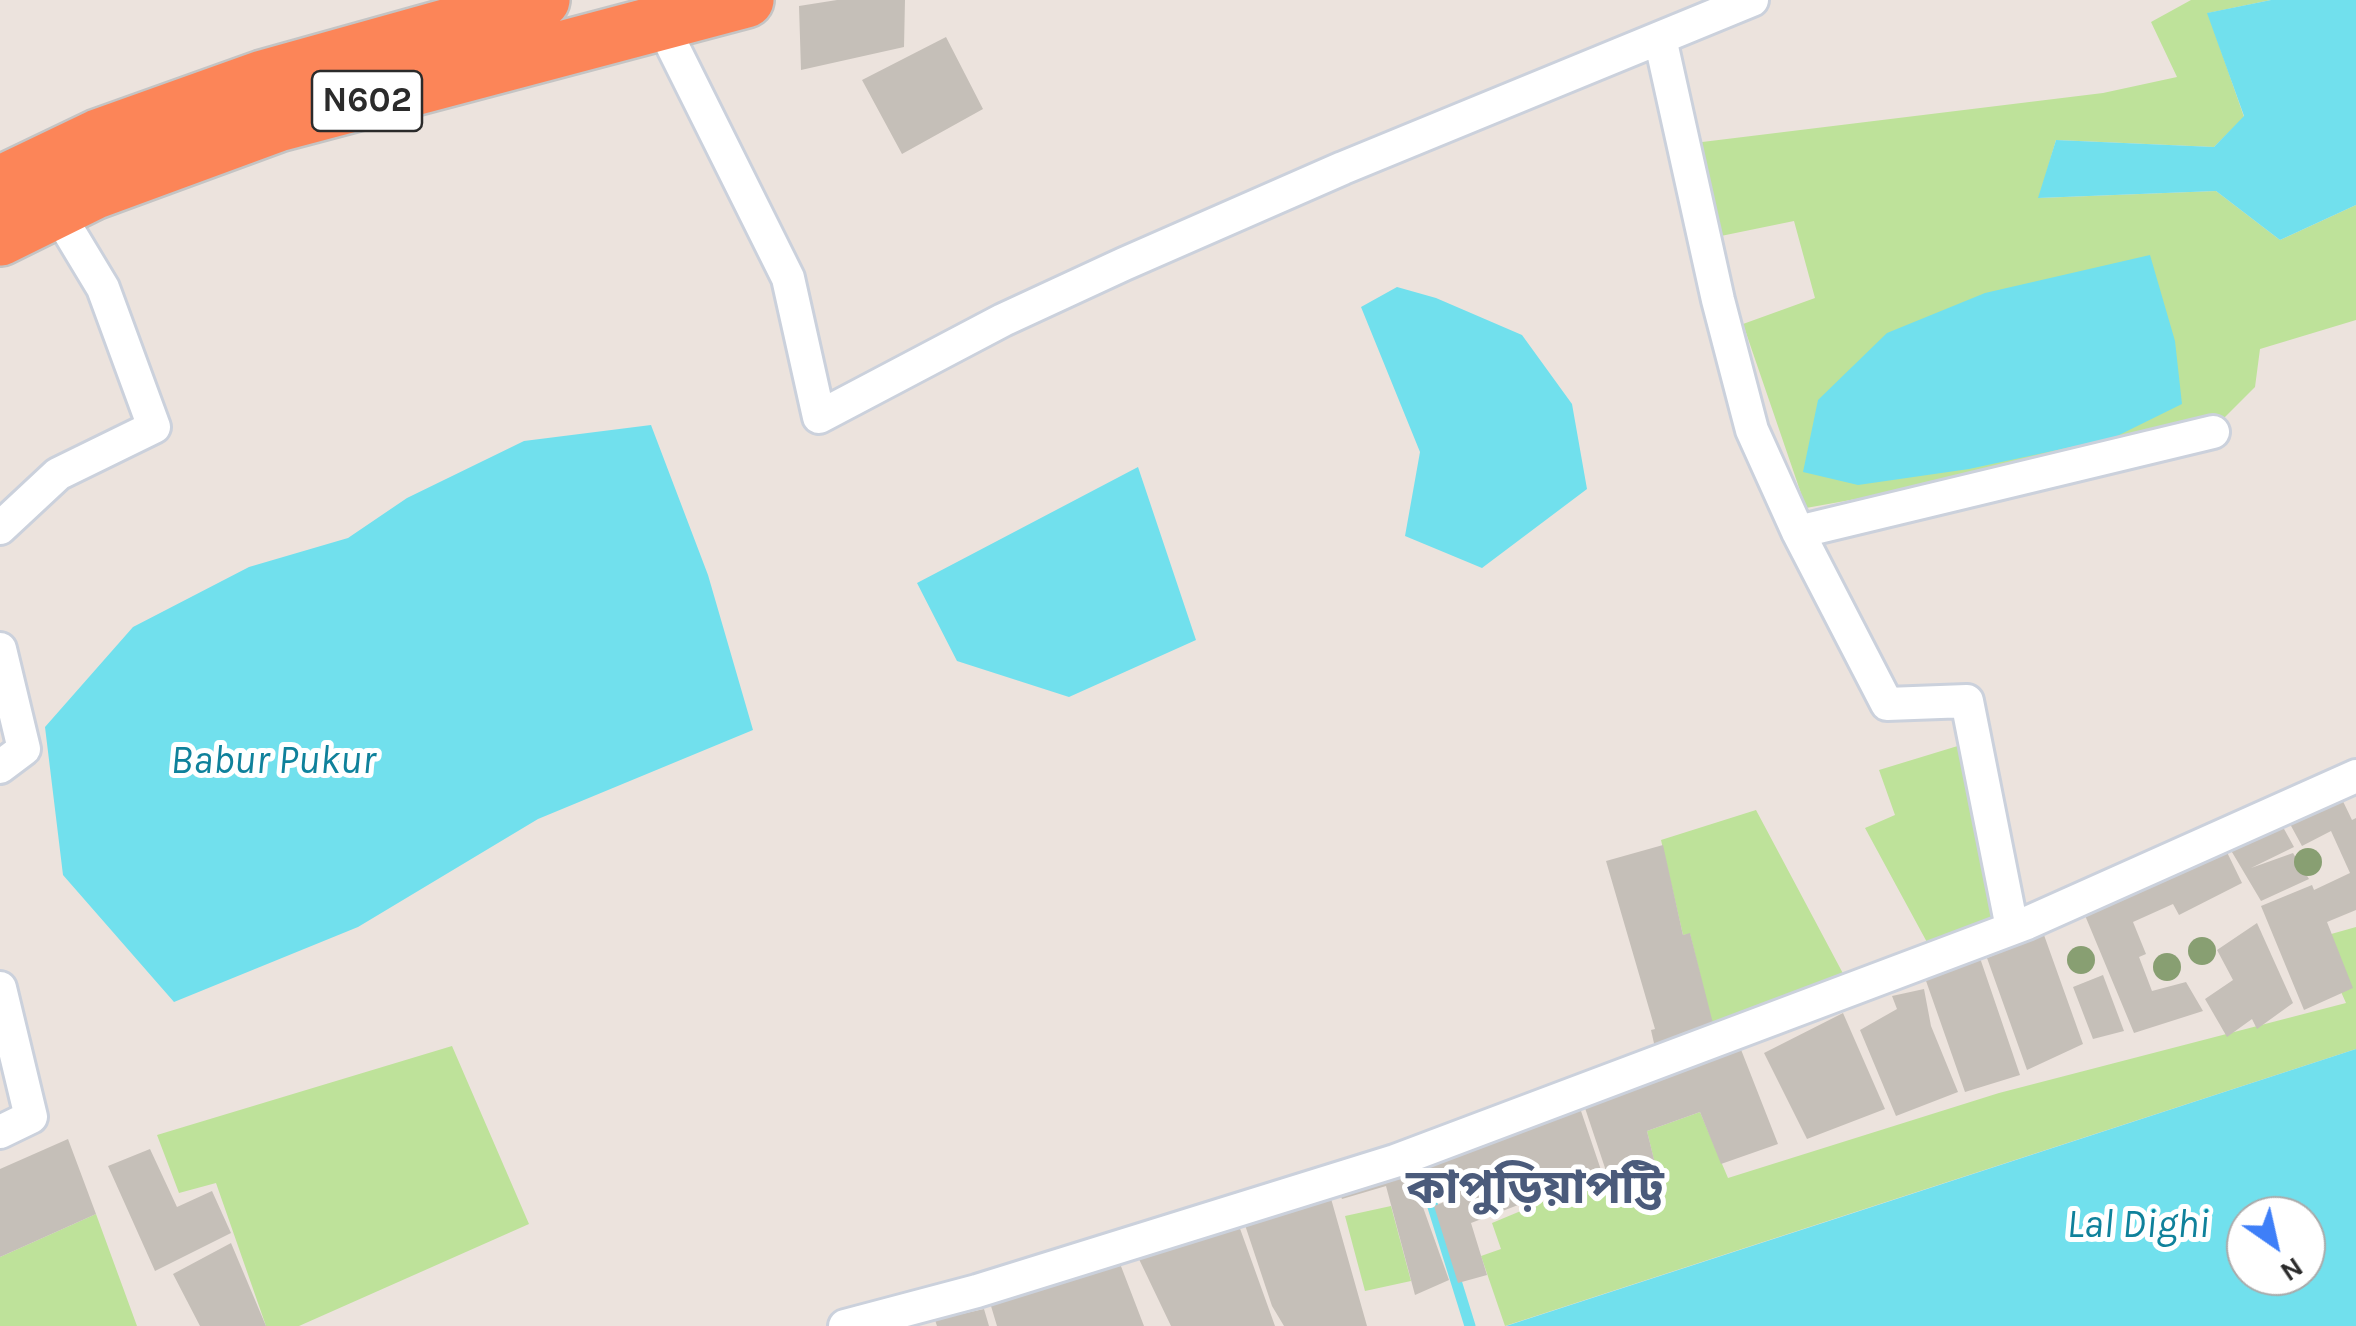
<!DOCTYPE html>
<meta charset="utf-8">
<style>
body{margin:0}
#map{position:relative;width:2356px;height:1326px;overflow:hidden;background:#ece3dd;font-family:Karla,sans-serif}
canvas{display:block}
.north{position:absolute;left:2226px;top:1196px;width:100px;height:100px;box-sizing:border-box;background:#fff;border:2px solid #aaa;border-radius:50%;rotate:146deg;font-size:28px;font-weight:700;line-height:40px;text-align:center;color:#2b2b2b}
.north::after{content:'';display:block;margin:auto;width:35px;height:45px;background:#3e7ff8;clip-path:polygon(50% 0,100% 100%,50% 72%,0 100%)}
</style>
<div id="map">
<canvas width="2356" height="1326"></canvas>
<div class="north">N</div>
</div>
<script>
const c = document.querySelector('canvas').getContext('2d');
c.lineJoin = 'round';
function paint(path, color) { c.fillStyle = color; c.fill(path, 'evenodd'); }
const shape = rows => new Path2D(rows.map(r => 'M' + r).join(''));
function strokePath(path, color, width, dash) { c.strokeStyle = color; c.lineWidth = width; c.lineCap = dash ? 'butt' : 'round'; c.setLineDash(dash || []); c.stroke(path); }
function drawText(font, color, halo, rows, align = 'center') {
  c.font = font + ' Karla,"Noto Sans Bengali",sans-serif'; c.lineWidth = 10; c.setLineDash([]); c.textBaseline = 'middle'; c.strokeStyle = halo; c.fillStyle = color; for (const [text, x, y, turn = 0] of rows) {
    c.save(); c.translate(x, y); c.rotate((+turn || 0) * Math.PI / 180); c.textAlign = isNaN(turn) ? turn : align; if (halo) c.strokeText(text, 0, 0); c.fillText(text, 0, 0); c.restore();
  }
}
paint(shape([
 [2191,0,2271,0,2208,13,2244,117,2214,147,2056,140,2039,198,2216,191,2280,240,2356,205,2356,320,2260,349,2255,387,2222,420,2163,444,1806,508,1743,324,1815,298,1794,221,1716,237,1694,143,2103,93,2177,77,2151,22],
 [1974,741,2012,928,1935,957,1865,828,1895,815,1879,770],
 [1756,810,1847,981,1714,1032,1690,934,1683,935,1661,840],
 [2356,927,2356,1049,1505,1326,1481,1256,1501,1249,1492,1223,1607,1175,1614,1195,1659,1181,1647,1131,1700,1112,1728,1178,1999,1093,2346,1003,2317,938],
 [452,1046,529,1224,299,1326,266,1326,216,1183,179,1193,157,1135],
 [1391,1206,1411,1281,1365,1291,1345,1216],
 [96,1214,137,1326,0,1326,0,1257]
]), '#bee29a');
paint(shape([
 [2271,0,2356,0,2356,205,2280,240,2216,191,2038,198,2056,140,2214,147,2244,116,2207,13],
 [2150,255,2175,341,2182,404,2113,438,1969,469,1858,485,1803,472,1818,400,1887,333,1985,293],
 [1397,287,1436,298,1522,335,1572,404,1587,489,1482,568,1405,536,1420,452,1361,307],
 [651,425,708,575,753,730,538,819,358,927,174,1002,63,875,45,727,133,627,249,567,348,538,407,498,524,441],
 [1138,467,1196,640,1069,697,957,661,917,583],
 [2356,1049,2356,1326,1506,1326,1838,1218],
 [2246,1216,2306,1216,2306,1276,2246,1276]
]), '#71e0ed');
strokePath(shape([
 [1424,1178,1470,1326]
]), '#71e0ed', 11);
paint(shape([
 [837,0,905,0,904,47,801,70,799,6],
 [946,37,983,109,902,154,862,80],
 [2339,793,2352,820,2356,818,2356,910,2327,922,2353,988,2304,1010,2261,906,2312,885,2314,890,2350,873,2331,831,2302,846,2284,813],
 [2278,818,2294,847,2251,868,2293,853,2309,879,2261,901,2226,842],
 [2222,842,2242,883,2179,915,2173,904,2133,922,2146,954,2139,957,2152,991,2186,982,2203,1011,2134,1033,2084,913],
 [1663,845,1683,935,1690,933,1717,1039,1658,1061,1651,1030,1655,1029,1606,861],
 [2257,923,2293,1003,2257,1029,2252,1019,2227,1037,2205,999,2233,980,2217,950],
 [2044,935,2083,1044,2027,1070,1987,958],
 [1980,958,2020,1075,1965,1092,1925,978],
 [2103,975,2124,1031,2093,1039,2073,987],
 [1924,989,1931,1026,1958,1092,1896,1116,1860,1030,1897,1009,1892,996],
 [1843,1013,1885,1109,1807,1139,1764,1053],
 [1740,1047,1778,1144,1721,1164,1700,1112,1647,1131,1659,1180,1614,1195,1583,1102],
 [1580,1108,1602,1173,1471,1223,1487,1275,1458,1283,1434,1206,1452,1199,1442,1168,1423,1175,1418,1161],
 [68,1139,96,1214,0,1257,0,1169],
 [150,1149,177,1207,212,1191,231,1233,155,1271,108,1166],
 [1405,1157,1449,1280,1415,1295,1386,1186,1342,1199,1334,1179],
 [1330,1195,1367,1326,1284,1326,1272,1306,1243,1219],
 [1238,1223,1275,1326,1171,1326,1137,1255],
 [231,1243,266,1326,200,1326,173,1274],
 [1119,1261,1144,1326,997,1326,991,1306],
 [984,1309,989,1326,937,1326,935,1320]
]), '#c5bfb8');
const street = shape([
 [661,23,788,278,819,417,1003,320,1124,264,1343,168,1752,0],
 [1660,38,1718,300,1752,430,1798,532,1887,704,1967,701,2012,928],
 [0,528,58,474,154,427,103,288,56,210],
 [1798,532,2213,432],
 [0,649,24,749,0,767],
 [0,988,31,1117,0,1132],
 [845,1326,977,1291,1395,1161,2027,923,2356,776]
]);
const highway = shape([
 [0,184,98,137,263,78,542,0],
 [0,238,93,192,278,124,746,0]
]);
strokePath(street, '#cbd1dc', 38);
strokePath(highway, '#c4c4c4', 60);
strokePath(street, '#fff', 32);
strokePath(highway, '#fc8558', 55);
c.fillStyle = '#889f72';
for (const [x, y] of [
 [2308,862],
 [2202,951],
 [2081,960],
 [2167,967]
]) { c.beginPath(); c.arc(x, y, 14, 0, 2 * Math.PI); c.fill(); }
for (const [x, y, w] of [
 [367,101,110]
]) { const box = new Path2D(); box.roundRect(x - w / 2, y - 30, w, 60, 8); c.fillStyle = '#fff'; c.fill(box); strokePath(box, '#2b2b2b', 2.5); }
drawText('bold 35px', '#2b2b2b', null, [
 ["N602",367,101]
]);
drawText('italic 40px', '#0f819b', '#fff', [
 ["Babur Pukur",273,762],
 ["Lal Dighi",2138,1226]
]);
drawText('bold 48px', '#4b5b7b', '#fff', [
 ["কাপুড়িয়াপট্টি",1535,1189]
]);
</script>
